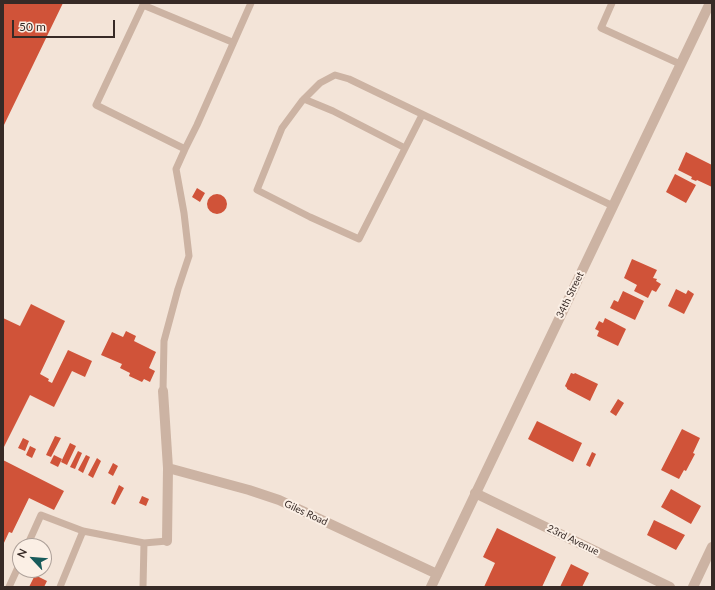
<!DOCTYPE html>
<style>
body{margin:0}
#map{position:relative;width:715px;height:590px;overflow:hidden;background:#f3e4d8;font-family:Lato,sans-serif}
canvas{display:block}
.frame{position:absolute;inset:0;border:4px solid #372a26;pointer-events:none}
.north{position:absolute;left:12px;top:538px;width:40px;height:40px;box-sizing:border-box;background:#fbefe5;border:1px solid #ada099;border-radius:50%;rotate:296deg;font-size:11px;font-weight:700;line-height:16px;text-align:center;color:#372a26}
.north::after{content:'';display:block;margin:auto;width:14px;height:18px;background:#185b5b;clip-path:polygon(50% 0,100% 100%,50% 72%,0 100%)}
.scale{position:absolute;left:12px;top:20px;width:103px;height:18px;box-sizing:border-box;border:2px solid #372a26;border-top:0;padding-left:5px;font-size:12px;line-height:14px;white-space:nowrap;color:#372a26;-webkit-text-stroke:3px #fbefe5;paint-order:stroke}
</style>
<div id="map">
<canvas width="715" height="590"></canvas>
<div class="frame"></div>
<div class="north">N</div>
<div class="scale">50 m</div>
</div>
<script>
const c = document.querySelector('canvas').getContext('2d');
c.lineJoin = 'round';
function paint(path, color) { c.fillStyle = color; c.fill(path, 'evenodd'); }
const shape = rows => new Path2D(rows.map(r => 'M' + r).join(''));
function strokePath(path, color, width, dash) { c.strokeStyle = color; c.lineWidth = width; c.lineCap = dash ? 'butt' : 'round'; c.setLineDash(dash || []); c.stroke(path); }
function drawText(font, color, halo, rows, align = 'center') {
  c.font = font + ' Lato,sans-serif'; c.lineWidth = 4; c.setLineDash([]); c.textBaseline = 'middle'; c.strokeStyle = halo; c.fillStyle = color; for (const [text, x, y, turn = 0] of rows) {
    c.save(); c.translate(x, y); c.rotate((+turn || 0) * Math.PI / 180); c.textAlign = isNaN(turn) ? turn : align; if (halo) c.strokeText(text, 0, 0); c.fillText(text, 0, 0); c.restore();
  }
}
paint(shape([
 [3,3,63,3,3,127],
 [686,152,712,165,712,187,697,180,696,181,691,179,692,177,678,170],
 [675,174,696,185,686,203,666,192],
 [197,188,205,193,200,202,192,197],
 '207 204a10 10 0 1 1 20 0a10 10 0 1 1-20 0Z',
 [632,259,657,270,653,278,657,279,656,281,661,284,656,292,652,290,648,298,634,291,637,285,624,278],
 [676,289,686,294,688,290,694,294,684,314,668,306],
 [623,291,644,301,635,320,610,308,614,300,618,302],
 [31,304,65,321,40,374,49,379,48,381,52,383,68,350,92,361,85,377,72,371,54,407,30,395,3,449,3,318,20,326],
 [605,318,626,329,618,346,597,336,599,331,595,329,599,321,603,323],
 [126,331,136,336,134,341,156,352,149,368,155,371,150,382,144,379,142,382,129,376,130,373,120,368,122,364,101,355,112,332,123,337],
 [571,373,574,374,575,373,598,384,590,401,567,389,567,388,565,386],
 [618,399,624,403,616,416,610,412],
 [537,421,582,443,573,462,528,439],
 [682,429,700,438,693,453,695,454,686,471,684,470,679,479,661,470],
 [55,436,61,438,51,457,46,455],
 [23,438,29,441,25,451,18,448],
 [70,443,76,446,67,465,61,462],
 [30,446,36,449,32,458,26,455],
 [78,451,82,453,75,469,70,467],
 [592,452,596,454,590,467,586,465],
 [54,455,62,459,58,467,50,463],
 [86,455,90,457,83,473,78,470],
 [97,458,101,461,93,478,88,475],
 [3,460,64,491,54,510,29,498,12,533,9,532,3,545],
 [113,463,118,466,113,476,108,473],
 [119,485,124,488,115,505,111,503],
 [671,489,701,506,691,524,661,507],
 [142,496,149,499,146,506,139,503],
 [654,520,685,535,676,550,647,535],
 [497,528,556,557,542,587,484,587,495,563,483,557],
 [571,564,589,573,582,587,560,587],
 [35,575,47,581,44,587,29,587]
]), '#d05339');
strokePath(shape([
 [612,3,601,28,680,64],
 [232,42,143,5,96,105,185,149,197,125,251,3],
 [304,99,333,111,405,148],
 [422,115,359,239,310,217,257,190,282,128,302,101,320,83,335,75,349,79,613,206],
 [163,391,164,341,178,289,189,256,184,213,176,169,185,149],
 [27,546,41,515,83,531,144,543,167,541],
 [9,587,20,563],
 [60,587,83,531],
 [143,587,144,543]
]), '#ccb3a3', 7);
strokePath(shape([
 [163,391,168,468,167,541],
 [168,468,249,490,279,500,437,574],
 [475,493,670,587],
 [693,587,712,547]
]), '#ccb3a3', 10);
strokePath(shape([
 [431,587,710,3]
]), '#ccb3a3', 10);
drawText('10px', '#372a26', '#fbefe5', [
 ["34th Street",570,295,-64],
 ["Giles Road",306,513,25],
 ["23rd Avenue",573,540,26]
]);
</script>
